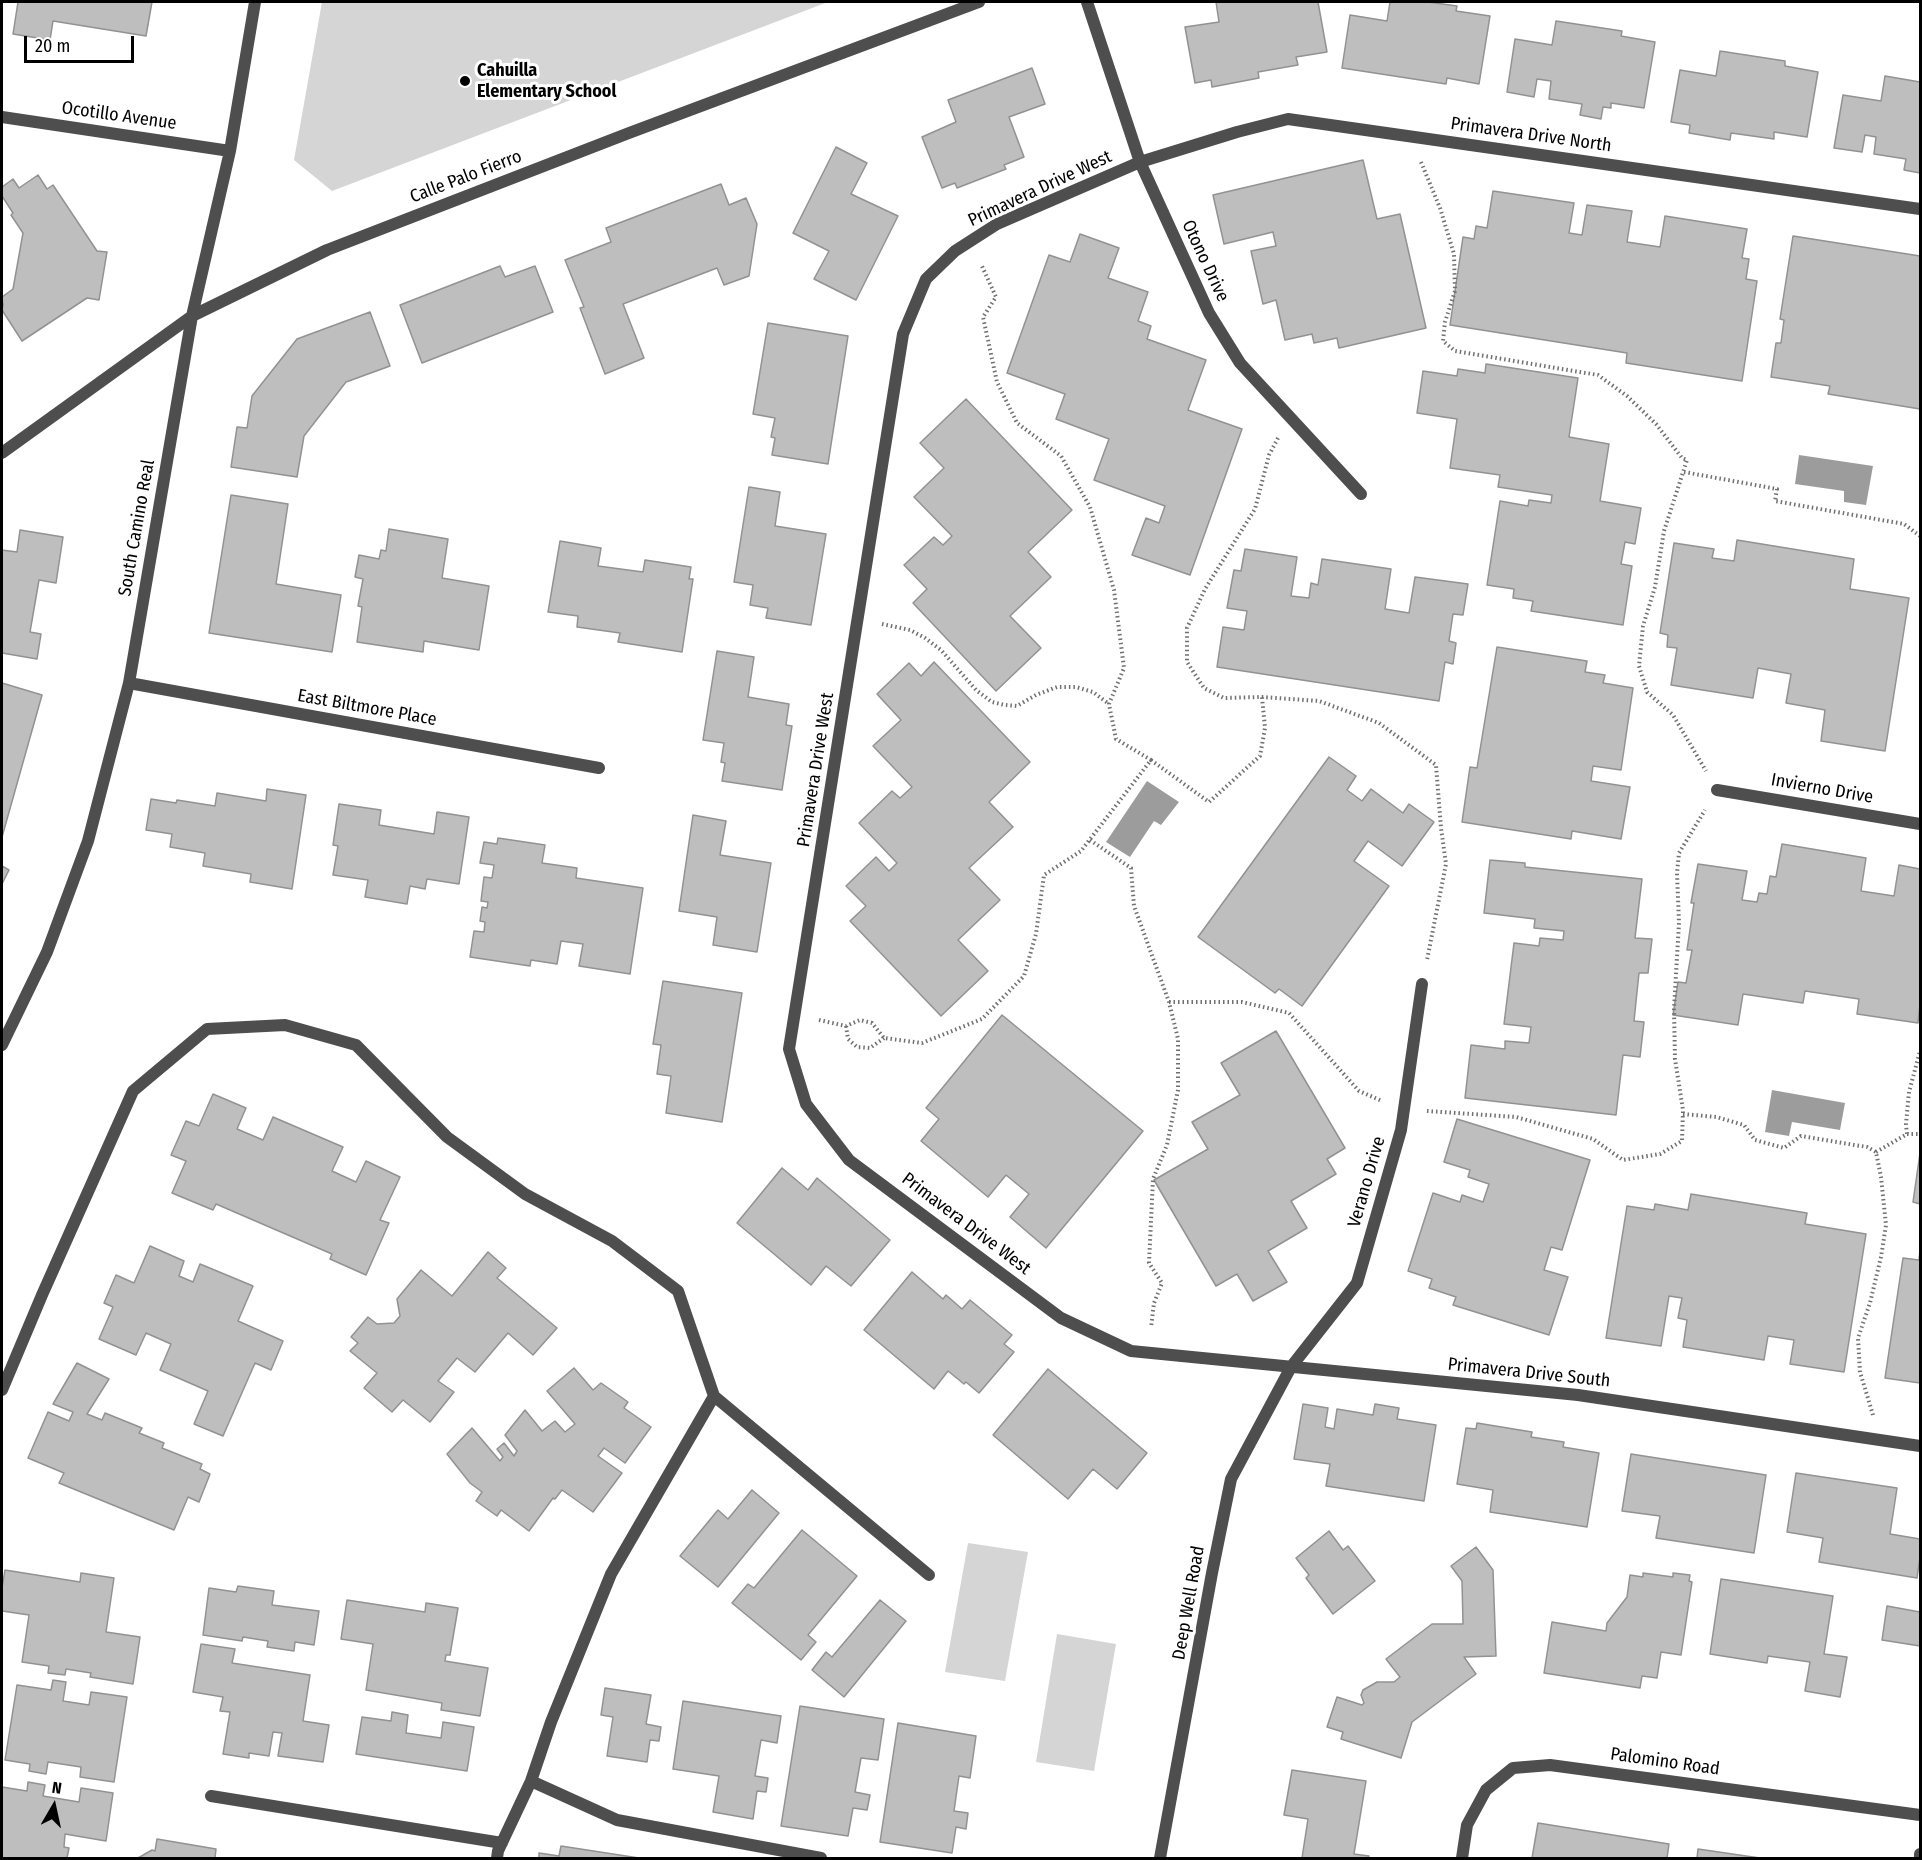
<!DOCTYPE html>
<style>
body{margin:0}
#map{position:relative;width:1922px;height:1860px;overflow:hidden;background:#fff;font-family:"Fira Sans Condensed",sans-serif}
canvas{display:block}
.frame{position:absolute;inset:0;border:3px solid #000;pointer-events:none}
.north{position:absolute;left:24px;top:1776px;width:60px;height:60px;-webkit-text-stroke:4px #fff;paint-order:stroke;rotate:9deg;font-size:16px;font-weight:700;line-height:24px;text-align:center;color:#000}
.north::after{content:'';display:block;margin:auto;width:21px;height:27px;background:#000;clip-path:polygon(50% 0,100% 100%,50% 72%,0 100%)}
.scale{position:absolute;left:24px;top:36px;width:110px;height:27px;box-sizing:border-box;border:3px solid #000;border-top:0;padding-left:8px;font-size:18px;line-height:21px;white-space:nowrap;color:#000;-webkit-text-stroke:4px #fff;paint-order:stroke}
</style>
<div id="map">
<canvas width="1922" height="1860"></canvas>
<div class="frame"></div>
<div class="north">N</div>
<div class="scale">20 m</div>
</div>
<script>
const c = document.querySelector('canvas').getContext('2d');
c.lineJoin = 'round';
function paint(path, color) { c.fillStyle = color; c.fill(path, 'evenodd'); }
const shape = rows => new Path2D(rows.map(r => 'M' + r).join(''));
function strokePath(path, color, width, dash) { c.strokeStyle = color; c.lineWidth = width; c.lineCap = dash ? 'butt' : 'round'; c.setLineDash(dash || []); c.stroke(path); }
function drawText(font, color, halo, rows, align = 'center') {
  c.font = font + ' "Fira Sans Condensed",sans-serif'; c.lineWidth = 6; c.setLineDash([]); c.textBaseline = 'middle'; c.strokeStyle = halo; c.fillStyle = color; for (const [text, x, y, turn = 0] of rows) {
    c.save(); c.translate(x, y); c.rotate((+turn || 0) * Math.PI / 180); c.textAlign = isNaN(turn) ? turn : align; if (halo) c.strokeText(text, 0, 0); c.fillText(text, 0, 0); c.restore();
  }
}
paint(shape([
 [322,2,828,2,332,191,294,160],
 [968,1543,1028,1552,1005,1681,945,1672],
 [1057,1634,1116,1644,1094,1771,1036,1762]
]), '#d5d5d5');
paint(shape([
 [1799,455,1873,466,1866,505,1844,502,1844,491,1795,484],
 [1147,781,1179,802,1161,825,1154,821,1130,857,1106,842],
 [1772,1090,1845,1103,1840,1130,1792,1122,1789,1136,1765,1132]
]), '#9c9c9c');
const building = shape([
 [18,2,152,2,146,36,53,21,50,40,13,34,18,2],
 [1216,2,1318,2,1327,52,1296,57,1298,65,1258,72,1259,78,1212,87,1211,80,1195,83,1185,27,1219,22,1216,2],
 [1390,2,1428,2,1457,6,1456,11,1490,16,1479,84,1447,78,1446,84,1342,68,1350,15,1387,21,1390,2],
 [1556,21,1622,31,1621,36,1655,42,1644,108,1611,103,1611,108,1603,107,1601,119,1580,115,1582,104,1549,99,1551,81,1537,79,1534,97,1507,92,1515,39,1552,45,1556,21],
 [1720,51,1785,61,1785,66,1818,72,1807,137,1774,132,1774,139,1731,133,1730,140,1689,133,1690,125,1671,122,1680,70,1716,76,1720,51],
 [1032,68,1045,104,1009,117,1024,157,1004,165,1006,169,957,188,955,183,942,188,922,137,956,122,948,100,1032,68],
 [1885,76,1920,82,1920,173,1904,170,1906,159,1874,154,1876,137,1865,135,1862,152,1834,148,1843,95,1881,101,1885,76],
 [836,147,867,163,851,194,898,216,856,300,814,279,829,251,793,233,836,147],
 [1363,160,1377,219,1400,214,1426,328,1339,348,1337,338,1314,343,1312,334,1285,340,1276,300,1263,304,1251,251,1276,246,1273,232,1224,244,1213,195,1363,160],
 [38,175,47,189,53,185,97,251,107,252,99,300,87,298,22,341,2,310,3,305,2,297,13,289,23,233,11,215,13,213,2,196,2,187,13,179,19,188,38,175],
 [721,184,729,205,746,198,757,224,749,276,724,285,717,268,623,304,644,358,605,374,580,308,584,307,565,260,611,242,606,228,721,184],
 [1493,191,1574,203,1569,233,1582,235,1587,205,1632,211,1627,242,1660,247,1665,216,1747,229,1742,258,1749,259,1746,279,1757,281,1742,381,1626,363,1627,353,1450,325,1463,237,1474,239,1476,226,1487,228,1493,191],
 [1080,234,1119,248,1108,278,1148,292,1138,321,1151,326,1147,339,1206,360,1188,410,1242,429,1190,575,1132,555,1146,518,1159,523,1165,506,1094,480,1109,439,1056,419,1065,394,1007,373,1049,255,1070,262,1080,234],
 [1793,236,1920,256,1920,409,1828,394,1830,386,1771,377,1776,343,1781,343,1784,320,1780,319,1793,236],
 [500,266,505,277,535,266,553,312,422,363,400,305,500,266],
 [370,312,390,366,346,382,304,436,297,477,231,467,237,427,247,428,252,396,297,339,370,312],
 [768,323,848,336,828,464,772,455,775,438,771,437,775,418,753,414,768,323],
 [1486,364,1578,378,1569,437,1609,444,1600,501,1641,508,1635,544,1625,542,1621,564,1632,566,1623,625,1531,611,1533,601,1513,598,1514,589,1487,585,1500,501,1528,506,1529,500,1551,503,1552,495,1498,487,1500,475,1450,468,1457,419,1417,413,1423,371,1457,376,1458,369,1485,373,1486,364],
 [966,399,1072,510,1028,552,1051,577,1010,616,1041,648,996,691,913,603,927,589,904,565,934,537,943,545,952,536,914,497,944,468,920,443,966,399],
 [749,487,780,492,775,526,826,534,811,625,766,618,768,608,750,605,753,585,734,582,749,487],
 [231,495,288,504,276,584,341,595,332,652,209,633,231,495],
 [389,529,448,539,442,578,489,586,479,650,424,641,423,652,357,642,362,607,358,606,363,579,355,577,359,555,379,559,381,550,386,551,389,529],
 [20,530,63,537,56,583,39,580,30,632,41,634,37,659,2,653,2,550,17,552,20,530],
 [1737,540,1854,559,1850,589,1909,598,1885,751,1821,741,1825,710,1786,703,1791,674,1758,668,1753,698,1671,685,1677,648,1667,647,1668,635,1660,633,1674,543,1714,549,1712,558,1734,561,1737,540],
 [560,541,601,548,598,566,643,572,645,560,691,567,689,579,693,579,682,652,618,642,620,633,577,627,578,616,548,612,560,541],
 [1245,549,1297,557,1291,596,1309,598,1311,583,1318,585,1322,559,1391,569,1385,609,1409,613,1415,577,1468,584,1463,615,1453,614,1449,641,1456,643,1453,664,1445,662,1439,701,1217,667,1223,627,1244,630,1247,611,1227,608,1234,570,1241,571,1245,549],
 [1497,647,1587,661,1585,672,1605,675,1603,683,1633,688,1621,770,1593,766,1591,781,1630,787,1621,839,1572,831,1571,839,1462,822,1470,767,1477,768,1497,647],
 [717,651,754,657,748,697,789,704,786,725,792,726,782,790,722,781,725,763,721,762,724,743,703,740,717,651],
 [934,662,1030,762,989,802,1013,827,969,868,1000,900,958,940,988,971,941,1016,850,921,866,906,846,886,876,857,889,871,897,863,859,823,892,791,900,798,912,787,873,746,901,720,877,694,909,663,921,676,934,662],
 [2,683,42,695,2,837,2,683],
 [1329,757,1356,776,1347,790,1362,801,1371,789,1403,813,1409,804,1434,822,1402,866,1368,841,1354,861,1389,886,1302,1006,1279,989,1275,993,1198,937,1329,757],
 [267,789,306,795,292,889,250,882,251,874,203,866,205,853,170,847,172,834,146,830,151,799,176,803,177,800,215,806,217,793,266,801,267,789],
 [339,804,381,810,379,825,434,834,437,812,469,817,459,884,427,879,425,889,410,886,407,904,365,897,368,880,333,875,338,846,333,845,339,804],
 [693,815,726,821,720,855,771,863,757,952,713,945,717,917,679,911,693,815],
 [498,838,545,845,542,863,577,868,576,878,643,888,630,974,579,966,583,944,561,941,557,964,531,960,530,966,470,957,474,931,484,932,485,922,480,921,482,907,487,908,488,902,481,901,484,877,492,878,494,865,480,863,484,842,497,844,498,838],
 [1782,844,1866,858,1861,891,1894,896,1899,865,1920,869,1920,1004,1918,1023,1857,1014,1859,999,1805,991,1803,1003,1743,994,1738,1025,1673,1015,1678,982,1686,983,1692,950,1687,950,1694,903,1691,903,1698,864,1747,871,1742,900,1757,902,1759,893,1767,894,1770,876,1776,877,1782,844],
 [1490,860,1525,863,1525,867,1642,879,1635,938,1652,939,1648,973,1639,973,1634,1021,1644,1022,1640,1057,1623,1055,1616,1115,1465,1098,1471,1045,1505,1049,1505,1041,1529,1043,1531,1027,1504,1024,1514,943,1539,946,1540,938,1563,940,1564,931,1534,928,1535,919,1484,913,1490,860],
 [2,866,9,870,2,884,2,866],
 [663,981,742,993,722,1122,666,1113,671,1076,657,1074,661,1045,653,1044,663,981],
 [1002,1015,1143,1131,1046,1248,1010,1217,1029,1194,1006,1175,988,1197,921,1141,939,1119,926,1108,1002,1015],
 [1276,1031,1345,1148,1327,1159,1336,1174,1291,1201,1307,1228,1268,1251,1287,1282,1253,1301,1237,1274,1216,1286,1154,1180,1208,1149,1192,1122,1240,1095,1221,1063,1276,1031],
 [213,1094,246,1108,237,1129,263,1140,273,1117,343,1147,332,1171,356,1182,366,1161,400,1177,380,1220,389,1223,366,1275,330,1259,332,1254,216,1204,213,1210,172,1193,186,1161,171,1155,186,1121,199,1126,213,1094],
 [1457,1119,1590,1160,1562,1250,1551,1247,1544,1270,1568,1277,1549,1335,1453,1305,1456,1297,1429,1288,1432,1279,1408,1271,1433,1193,1460,1202,1462,1195,1483,1202,1489,1184,1468,1177,1470,1170,1444,1162,1457,1119],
 [1920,1153,1920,1204,1913,1202,1920,1153],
 [782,1168,808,1190,817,1178,890,1240,851,1286,826,1266,811,1285,737,1223,782,1168],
 [1691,1194,1807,1213,1805,1224,1866,1234,1844,1372,1790,1364,1794,1340,1768,1336,1764,1360,1683,1347,1687,1320,1678,1318,1682,1298,1669,1296,1661,1346,1606,1338,1627,1206,1654,1210,1655,1204,1688,1210,1691,1194],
 [150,1246,184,1261,179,1276,193,1282,200,1264,253,1286,238,1321,283,1341,271,1370,255,1363,223,1436,194,1424,208,1391,160,1370,171,1344,146,1333,136,1355,99,1339,113,1307,104,1303,116,1275,134,1283,150,1246],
 [1920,1250,1920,1383,1885,1378,1903,1258,1919,1260,1920,1250],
 [488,1252,506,1268,497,1278,557,1328,533,1355,508,1333,475,1372,457,1358,438,1381,454,1392,430,1422,403,1400,392,1412,364,1388,377,1373,350,1351,358,1343,351,1337,368,1317,377,1324,394,1323,400,1316,397,1299,421,1270,452,1296,488,1252],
 [912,1272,943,1299,946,1295,962,1309,970,1300,1012,1335,1004,1344,1014,1352,979,1393,966,1382,964,1384,948,1371,934,1389,864,1330,912,1272],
 [77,1363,109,1379,87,1414,102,1420,105,1413,142,1428,139,1433,164,1443,162,1448,202,1464,200,1469,210,1474,199,1502,188,1497,174,1530,59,1483,64,1473,28,1458,48,1412,69,1421,73,1412,53,1404,77,1363],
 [574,1368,593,1390,601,1383,628,1402,624,1408,651,1427,625,1463,604,1448,598,1456,622,1473,593,1512,562,1490,555,1499,553,1498,529,1531,501,1510,497,1516,476,1501,482,1492,470,1483,447,1454,472,1428,500,1461,503,1457,497,1449,504,1443,514,1456,517,1451,505,1435,525,1410,542,1431,555,1421,565,1432,575,1424,547,1391,574,1368],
 [1048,1369,1147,1453,1117,1489,1093,1469,1068,1499,993,1435,1048,1369],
 [1303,1404,1328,1408,1325,1427,1334,1429,1337,1409,1373,1415,1375,1404,1399,1408,1397,1419,1436,1425,1424,1501,1326,1486,1330,1464,1294,1459,1303,1404],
 [1477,1423,1532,1432,1531,1437,1564,1442,1563,1447,1599,1453,1587,1527,1490,1512,1493,1490,1457,1484,1466,1428,1476,1429,1477,1423],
 [1631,1454,1766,1475,1754,1553,1656,1538,1660,1516,1622,1511,1631,1454],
 [1796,1473,1897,1488,1890,1534,1920,1539,1920,1557,1917,1578,1819,1562,1823,1538,1787,1532,1796,1473],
 [752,1490,779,1513,718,1587,680,1556,718,1510,728,1519,752,1490],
 [802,1530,857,1576,808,1635,816,1642,801,1660,732,1603,748,1584,754,1588,802,1530],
 [1329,1531,1343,1550,1348,1546,1375,1581,1333,1614,1306,1578,1309,1575,1296,1558,1329,1531],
 [1476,1547,1493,1570,1496,1656,1464,1657,1476,1674,1412,1722,1401,1758,1341,1739,1343,1732,1327,1727,1337,1697,1362,1705,1364,1703,1361,1695,1363,1690,1377,1682,1394,1682,1400,1677,1386,1659,1432,1624,1463,1624,1462,1581,1451,1566,1476,1547],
 [5,1570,80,1582,81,1573,114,1578,106,1632,140,1637,133,1684,90,1677,91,1673,66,1669,65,1675,48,1673,49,1666,22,1662,29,1615,2,1611,2,1588,5,1570],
 [1643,1573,1673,1577,1673,1573,1690,1575,1689,1581,1692,1582,1681,1655,1661,1652,1657,1678,1642,1676,1640,1688,1544,1673,1552,1622,1606,1631,1607,1623,1627,1597,1630,1575,1643,1577,1643,1573],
 [1721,1579,1833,1596,1824,1654,1847,1657,1840,1697,1805,1691,1810,1662,1768,1656,1767,1663,1710,1654,1721,1579],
 [238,1586,274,1591,272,1605,319,1611,314,1645,295,1642,294,1651,267,1647,268,1641,243,1637,242,1641,203,1635,209,1588,236,1592,238,1586],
 [347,1600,425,1612,426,1603,458,1608,450,1655,446,1655,445,1661,488,1668,480,1716,441,1710,442,1703,366,1690,373,1644,341,1639,347,1600],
 [880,1600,906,1621,844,1697,812,1670,826,1652,832,1657,880,1600],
 [1887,1606,1920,1612,1920,1646,1882,1640,1887,1606],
 [201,1644,235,1649,232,1663,310,1675,303,1721,329,1725,323,1762,278,1756,282,1733,273,1732,269,1756,249,1753,249,1758,223,1754,230,1712,220,1711,223,1697,193,1692,201,1644],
 [53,1680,66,1682,63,1701,89,1705,91,1692,127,1697,114,1782,80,1777,81,1767,48,1762,46,1774,29,1771,30,1764,5,1760,17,1685,51,1690,53,1680],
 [605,1688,651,1695,646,1724,661,1727,659,1741,650,1740,647,1762,607,1756,613,1717,601,1715,605,1688],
 [683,1701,781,1716,777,1743,761,1740,755,1776,768,1778,766,1792,757,1791,753,1819,713,1812,719,1776,673,1769,683,1701],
 [800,1706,884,1719,878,1760,861,1758,855,1792,870,1795,867,1810,853,1808,848,1836,781,1826,800,1706],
 [392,1712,408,1715,406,1733,441,1738,443,1722,474,1727,467,1771,356,1754,362,1717,391,1721,392,1712],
 [898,1723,976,1736,970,1778,959,1776,954,1811,968,1813,966,1829,956,1827,952,1853,880,1842,898,1723],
 [1292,1770,1366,1781,1354,1854,1369,1856,1368,1858,1302,1858,1308,1819,1284,1815,1292,1770],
 [28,1782,45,1785,43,1796,79,1802,81,1788,113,1793,106,1841,65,1834,64,1847,69,1848,67,1858,2,1858,2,1787,27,1791,28,1782],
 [1538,1823,1669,1844,1667,1858,1527,1858,1532,1858,1538,1823],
 [157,1839,216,1849,215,1858,138,1858,152,1850,155,1851,157,1839],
 [561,1846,639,1858,539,1858,539,1853,559,1856,561,1846],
 [1698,1849,1760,1858,1697,1858,1698,1849]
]);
paint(building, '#bebebe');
strokePath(building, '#929292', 1.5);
strokePath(shape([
 [1421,162,1440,208,1454,254,1455,291,1445,322,1443,341,1455,351,1598,375,1627,396,1656,424,1682,458,1687,460,1664,531,1655,587,1643,626,1639,666,1647,692,1673,715,1706,771],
 [1278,438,1269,455,1255,509,1205,589,1187,628,1187,662,1204,688,1224,698,1262,697,1319,701,1379,723,1436,765,1441,828,1446,864,1427,960],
 [1684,472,1777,489,1775,501,1904,524,1920,536],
 [882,624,910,630,925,638,941,650,976,690,992,702,1005,705,1017,706,1036,695,1057,687,1076,687,1093,692,1109,704],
 [1151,760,1209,802,1260,756,1265,728,1262,697],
 [1090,840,1131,868,1134,906,1169,1002,1178,1039,1178,1090,1167,1145,1153,1179,1149,1263,1162,1283,1154,1303,1151,1328],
 [1169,1002,1242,1002,1289,1013,1359,1091,1382,1101],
 [819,1020,846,1026,860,1020,872,1023,884,1038,922,1043,982,1019,1024,976,1036,934,1044,875,1081,851,1151,760,1116,739,1109,704,1124,668,1114,590,1090,507,1061,456,1017,423,997,382,983,317,996,297,981,264],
 [846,1026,848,1039,857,1047,870,1048,884,1038],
 [1427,1111,1516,1117,1593,1139,1623,1160,1660,1154,1682,1141,1683,1110,1675,1059,1674,1009,1679,923,1677,873,1679,853,1705,810],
 [1683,1114,1716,1117,1744,1125,1755,1140,1784,1148,1801,1136,1867,1147,1876,1152,1881,1177,1886,1225,1881,1257,1870,1303,1858,1338,1860,1372,1873,1415],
 [1907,1134,1920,1134],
 [1876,1152,1907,1134,1906,1124,1909,1092,1920,1051]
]), '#707070', 4, [1.5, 3]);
strokePath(shape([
 [2,1390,42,1295,133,1091,207,1029,285,1025,356,1045,447,1137,525,1194,612,1241,678,1291,714,1396,611,1574,551,1722,531,1781,498,1851,497,1858],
 [714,1396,929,1575],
 [531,1781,617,1820,821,1858],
 [211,1796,502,1843]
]), '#4e4e4e', 12);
strokePath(shape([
 [1087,2,1140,162,1209,313,1240,363,1361,494],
 [2,117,230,151],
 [1920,209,1288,119,1237,132,1140,162,997,224,955,251,926,279,903,334,789,1049,806,1104,849,1160,1061,1318,1131,1351,1578,1395,1920,1446],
 [2,453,192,316,327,250,629,133,979,2],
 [129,683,599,768],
 [1717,790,1920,824],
 [2,1045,47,952,88,841,129,683,192,316,230,151,255,2],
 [1160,1858,1212,1573,1231,1479,1291,1367,1357,1283,1401,1130,1422,984],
 [1462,1858,1467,1825,1486,1790,1513,1768,1550,1765,1920,1815],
 [1920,1858,1920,1854]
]), '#4e4e4e', 12);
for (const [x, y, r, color] of [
 [465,81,6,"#000"]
]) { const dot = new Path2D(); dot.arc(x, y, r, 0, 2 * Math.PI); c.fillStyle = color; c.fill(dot); strokePath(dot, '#fff', 2); }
drawText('bold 18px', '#000', '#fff', [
 ["Cahuilla",477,71],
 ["Elementary School",477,92]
], 'left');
drawText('18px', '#000', '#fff', [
 ["Ocotillo Avenue",119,116,8],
 ["Primavera Drive North",1531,135,8],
 ["Calle Palo Fierro",466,177,-21],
 ["Primavera Drive West",1040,189,-25],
 ["Otono Drive",1205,261,65],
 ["South Camino Real",137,528,-80],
 ["East Biltmore Place",367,708,10],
 ["Primavera Drive West",816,770,-81],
 ["Invierno Drive",1822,789,10],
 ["Verano Drive",1367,1182,-74],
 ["Primavera Drive West",966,1224,37],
 ["Primavera Drive South",1529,1373,6],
 ["Deep Well Road",1189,1603,-80],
 ["Palomino Road",1665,1762,8]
]);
</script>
